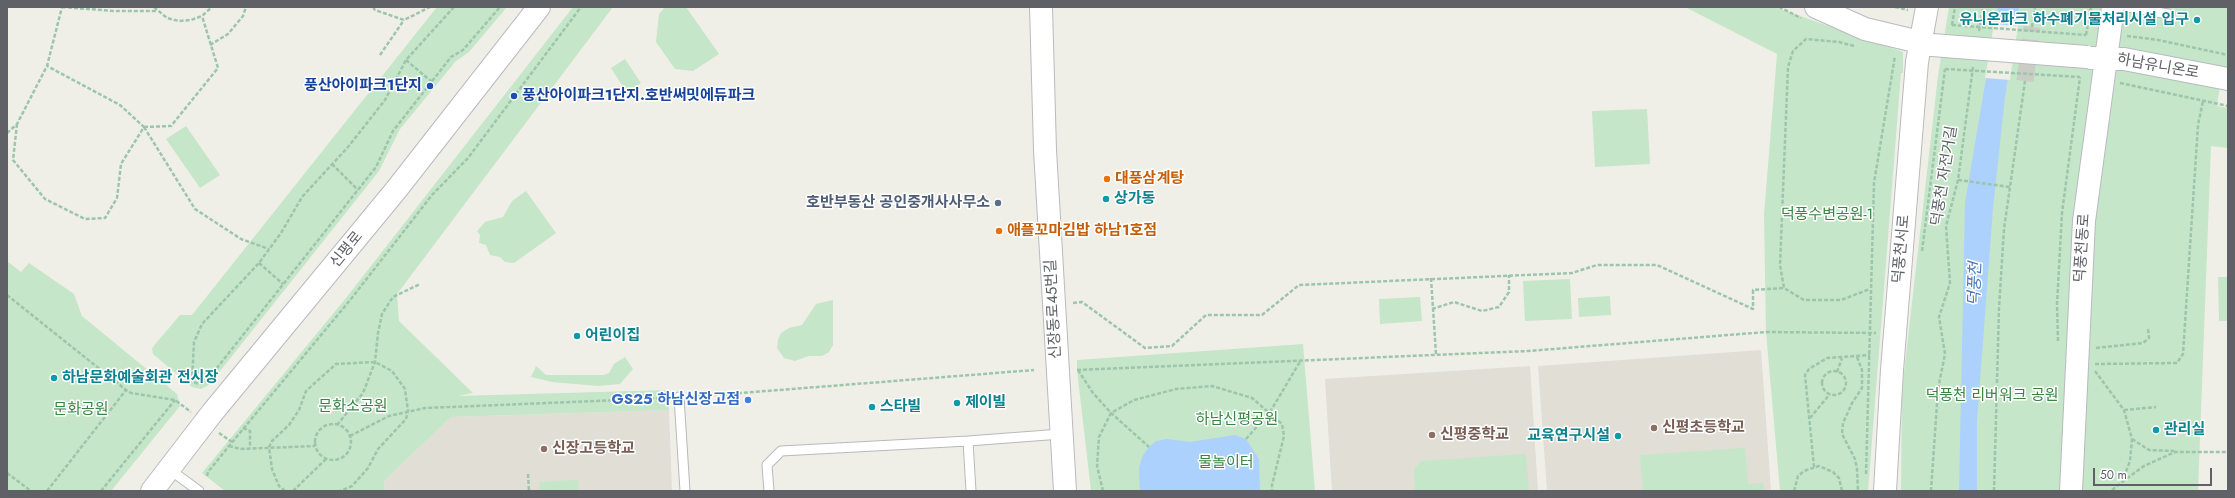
<!DOCTYPE html>
<meta charset="utf-8">
<style>
body{margin:0}
#map{position:relative;width:2235px;height:498px;overflow:hidden;background:#f0efe7;font-family:Jost,sans-serif}
canvas{display:block}
.frame{position:absolute;inset:0;border:8px solid #5f6167;pointer-events:none}
.scale{position:absolute;left:2093px;top:468px;width:119px;height:18px;box-sizing:border-box;border:2px solid #5f6167;border-top:0;padding-left:5px;font-size:12px;line-height:14px;white-space:nowrap;color:#5f6167;-webkit-text-stroke:3px #fff;paint-order:stroke}
</style>
<div id="map">
<canvas width="2235" height="498"></canvas>
<div class="frame"></div>
<div class="scale">50 m</div>
</div>
<script>
const c = document.querySelector('canvas').getContext('2d');
c.lineJoin = 'round';
function paint(path, color) { c.fillStyle = color; c.fill(path, 'evenodd'); }
const shape = rows => new Path2D(rows.map(r => 'M' + r).join(''));
function strokePath(path, color, width, dash) { c.strokeStyle = color; c.lineWidth = width; c.lineCap = dash ? 'butt' : 'round'; c.setLineDash(dash || []); c.stroke(path); }
function drawText(font, color, halo, rows, align = 'center') {
  c.font = font + ' Jost,"Noto Sans KR",sans-serif'; c.lineWidth = 3; c.setLineDash([]); c.textBaseline = 'middle'; c.strokeStyle = halo; c.fillStyle = color; for (const [text, x, y, turn = 0] of rows) {
    c.save(); c.translate(x, y); c.rotate((+turn || 0) * Math.PI / 180); c.textAlign = isNaN(turn) ? turn : align; if (halo) c.strokeText(text, 0, 0); c.fillText(text, 0, 0); c.restore();
  }
}
paint(shape([
 [1761,350,1771,491,1547,491,1538,366],
 [1530,366,1538,491,1332,491,1325,379],
 [669,410,672,491,385,491,384,481,451,417]
]), '#e0ded5');
paint(shape([
 [437,7,507,7,469,52,456,61,400,129,379,171,209,385,201,389,192,387,153,354,152,348,180,315,192,315],
 [573,7,613,7,397,294,399,321,473,393,458,396,668,390,669,410,451,417,384,481,385,491,225,491,202,473,346,298],
 [665,7,686,7,719,54,693,71,675,69,656,42,659,14],
 [1685,7,1774,7,1903,52,1903,73,1901,73,1868,491,1780,491,1766,332,1764,215,1777,54],
 [1949,7,2228,7,2228,71,2222,70,2217,106,2228,108,2228,148,2211,146,2198,491,1901,491,1902,390,1938,76],
 [625,59,641,83,627,93,611,68],
 [1647,109,1650,164,1595,167,1592,111],
 [186,126,220,175,200,188,166,139],
 [526,191,556,233,514,263,505,262,500,257,490,255,486,245,479,243,480,235,477,231,485,222,503,217,512,201],
 [7,261,21,272,29,263,74,294,82,316,177,394,180,406,111,491,7,491],
 [2218,277,2228,277,2228,321,2219,321],
 [1570,279,1572,319,1525,321,1523,281],
 [1610,296,1611,315,1579,317,1578,298],
 [1420,297,1422,321,1380,324,1379,299],
 [833,300,833,345,829,352,822,356,809,356,795,361,784,358,777,348,778,340,781,333,789,328,802,325,816,304],
 [1303,344,1315,491,1091,491,1077,370,1077,360],
 [625,357,633,369,620,384,598,386,552,382,531,377,536,366,546,375,603,375,609,373,614,364],
 [1745,448,1748,484,1763,483,1764,491,1643,491,1640,455],
 [1526,454,1529,491,1415,491,1414,470,1421,461],
 [578,480,579,491,540,491,539,482]
]), '#c5e6c8');
paint(shape([
 [1998,7,2019,7,2005,97,1993,208,1977,421,1977,491,1959,491,1965,203],
 [1235,435,1246,439,1259,459,1260,491,1140,491,1139,468,1142,457,1149,447,1156,441,1167,439,1190,442]
]), '#acd1fc');
paint(shape([
 [1994,24,2018,26,2010,80,1985,78]
]), '#f0efe7');
strokePath(shape([
 [2025,81,2032,27]
]), '#ccccc7', 17, [17, 8]);
const lane = shape([
 [2128,7,2168,14],
 [679,397,685,491],
 [968,441,971,491],
 [169,469,199,491],
 [769,491,767,465,781,451,968,441,1061,434]
]);
const secondary = shape([
 [1041,7,1045,150,1065,491],
 [1816,7,1865,29,1932,45],
 [2091,58,2124,59,2228,79],
 [152,491,212,413,396,190,539,7],
 [1885,491,1892,370,1917,62,1927,7],
 [2071,491,2084,221,2113,7]
]);
strokePath(lane, '#b7b9bd', 11);
strokePath(secondary, '#b8bac0', 24);
strokePath(shape([
 [62,7,114,11,157,11],
 [154,7,167,18,179,21,191,20,202,16,212,7],
 [373,7,375,10,404,20,430,7],
 [454,7,406,60,385,100,348,147,302,197,281,233,259,263,202,324,194,342,192,381,198,384,205,383,376,167,393,131,451,57,463,50,500,7],
 [1779,7,1801,18],
 [1895,7,1908,10],
 [1952,25,1955,7],
 [2032,27,2035,7],
 [1979,31,1983,7],
 [2086,35,2091,7],
 [2127,36,2158,40,2228,55],
 [210,45,228,34,243,16,246,7],
 [1854,46,1839,42,1806,39,1793,51,1788,67,1780,265,1784,288,1804,300,1841,300,1870,289],
 [380,55,404,20],
 [406,60,432,82],
 [2120,83,2228,106],
 [17,124,13,160,45,199,85,219,105,218,117,198,121,164,144,127,120,105,47,66],
 [144,127,195,209,241,239,269,249],
 [144,127,171,126,218,68,202,16],
 [7,133,17,124,47,66,62,7],
 [332,164,358,190],
 [1958,180,2010,187],
 [1922,251,1945,69],
 [259,263,283,284],
 [1431,278,1436,354],
 [7,295,126,390],
 [1073,303,1082,302,1145,348,1172,346,1206,315,1262,315,1299,285,1572,273,1597,265,1657,265,1753,309,1753,290,1784,288],
 [1432,309,1454,302,1482,311,1499,307,1509,292,1509,275],
 [2058,341,2057,304,2062,213,2080,77],
 [2096,348,2143,343,2149,338,2148,328],
 [1857,357,1862,370,1862,388,1852,403,1843,423,1842,434,1855,459,1857,469,1858,491],
 [2095,364,2177,363,2183,354,2198,125,2203,101],
 [1077,370,1528,351,1766,332,1876,333],
 [1078,370,1093,393,1111,413,1149,447],
 [2095,371,2124,410,2132,439,2130,461,2122,482,2111,491],
 '1822 383a12 12 0 1 1 24 0a12 12 0 1 1-24 0Z',
 [1837,372,1842,358],
 [690,397,1034,370],
 [2124,410,2156,407],
 [1810,418,1830,394],
 '315 442a18 18 0 1 1 36 0a18 18 0 1 1-36 0Z',
 [337,425,363,393,375,362,378,333,382,314,387,306,393,297,420,284],
 [243,428,250,431,250,448],
 [219,433,232,442],
 [350,436,389,416,425,408,668,398],
 [1246,439,1270,412,1301,360],
 [2132,439,2149,450,2174,451],
 [229,446,240,449,315,446],
 [1814,467,1805,375,1809,369,1827,358,1870,355],
 [7,473,31,491],
 [528,474,529,491],
 [1866,474,1874,183,1895,56],
 [207,476,208,472,229,446,351,299,432,195,468,158,581,7],
 [2122,482,2144,466,2175,452,2228,452],
 [47,491,126,390,131,393,175,400,191,412],
 [101,491,175,400],
 [285,491,279,486,272,469,269,447,272,441,289,425,299,410,306,391,336,364,375,362,392,371,405,389,408,411,406,419,378,449,368,468,352,486,340,491],
 [293,491,326,459],
 [1103,491,1097,466,1099,437,1111,413,1134,400,1176,389,1212,386,1252,398,1282,424,1284,436,1272,485,1272,491],
 [1794,491,1798,476,1804,471,1819,466,1833,472,1839,478,1842,491],
 [1931,491,1938,389,1945,354,1939,317,1950,283,1946,226,1958,180,1973,67],
 [1994,491,1999,308,2004,229,2025,81]
]), '#9dc5ac', 2.5, [4, 2]);
strokePath(lane, '#fff', 9);
strokePath(secondary, '#fff', 22);
const secondaryBridge = shape([
 [1932,45,2087,57]
]);
strokePath(secondaryBridge, '#b8bac0', 24, []);
strokePath(shape([
 [1952,25,2086,35],
 [1945,69,2080,77]
]), '#9dc5ac', 2.5, [4, 2]);
strokePath(secondaryBridge, '#fff', 22);
for (const [x, y, r, color] of [
 [2197,20,4,"#0f9aa8"],
 [430,86,4,"#1a4fb4"],
 [514,96,4,"#1a4fb4"],
 [1107,179,4,"#e8710a"],
 [1106,199,4,"#0f9aa8"],
 [998,203,4,"#5c6f8a"],
 [999,231,4,"#e8710a"],
 [577,336,4,"#0f9aa8"],
 [54,378,4,"#0f9aa8"],
 [748,400,4,"#3f7fe0"],
 [957,403,4,"#0f9aa8"],
 [872,407,4,"#0f9aa8"],
 [1654,428,4,"#8d6e63"],
 [2156,430,4,"#0f9aa8"],
 [1432,435,4,"#8d6e63"],
 [1618,436,4,"#0f9aa8"],
 [544,449,4,"#8d6e63"]
]) { const dot = new Path2D(); dot.arc(x, y, r, 0, 2 * Math.PI); c.fillStyle = color; c.fill(dot); strokePath(dot, '#fff', 1.5); }
drawText('bold 15px', '#0d838f', '#fff', [
 ["유니온파크 하수폐기물처리시설 입구",2189,20,"right"],
 ["상가동",1114,199],
 ["어린이집",585,336],
 ["하남문화예술회관 전시장",62,378],
 ["제이빌",965,403],
 ["스타빌",880,407],
 ["관리실",2164,430],
 ["교육연구시설",1610,436,"right"]
], 'left');
drawText('15px', '#5f6167', '#fff', [
 ["하남유니온로",2158,67,10],
 ["덕풍천 자전거길",1945,176,-81],
 ["덕풍천동로",2083,248,-86],
 ["덕풍천서로",1902,249,-85],
 ["신평로",347,250,-51],
 ["신장동로45번길",1054,309,-93]
]);
drawText('bold 15px', '#164399', '#fff', [
 ["풍산아이파크1단지",422,86],
 ["풍산아이파크1단지.호반써밋에듀파크",522,96,"left"]
], 'right');
drawText('bold 15px', '#c56008', '#fff', [
 ["대풍삼계탕",1115,179],
 ["애플꼬마김밥 하남1호점",1007,231]
], 'left');
drawText('bold 15px', '#4e5e75', '#fff', [
 ["호반부동산 공인중개사사무소",990,203]
], 'right');
drawText('15px', '#398443', '#fff', [
 ["덕풍수변공원-1",1827,215],
 ["덕풍천 리버워크 공원",1992,396],
 ["문화소공원",353,407],
 ["문화공원",81,410],
 ["하남신평공원",1237,420],
 ["물놀이터",1226,463]
]);
drawText('bold 15px', '#366cbe', '#fff', [
 ["GS25 하남신장고점",740,400]
], 'right');
drawText('bold 15px', '#785e54', '#fff', [
 ["신평초등학교",1662,428],
 ["신평중학교",1440,435],
 ["신장고등학교",552,449]
], 'left');
drawText('italic 16px', '#4a75b7', '#fff', [
 ["덕풍천",1976,284,-88]
]);
</script>
